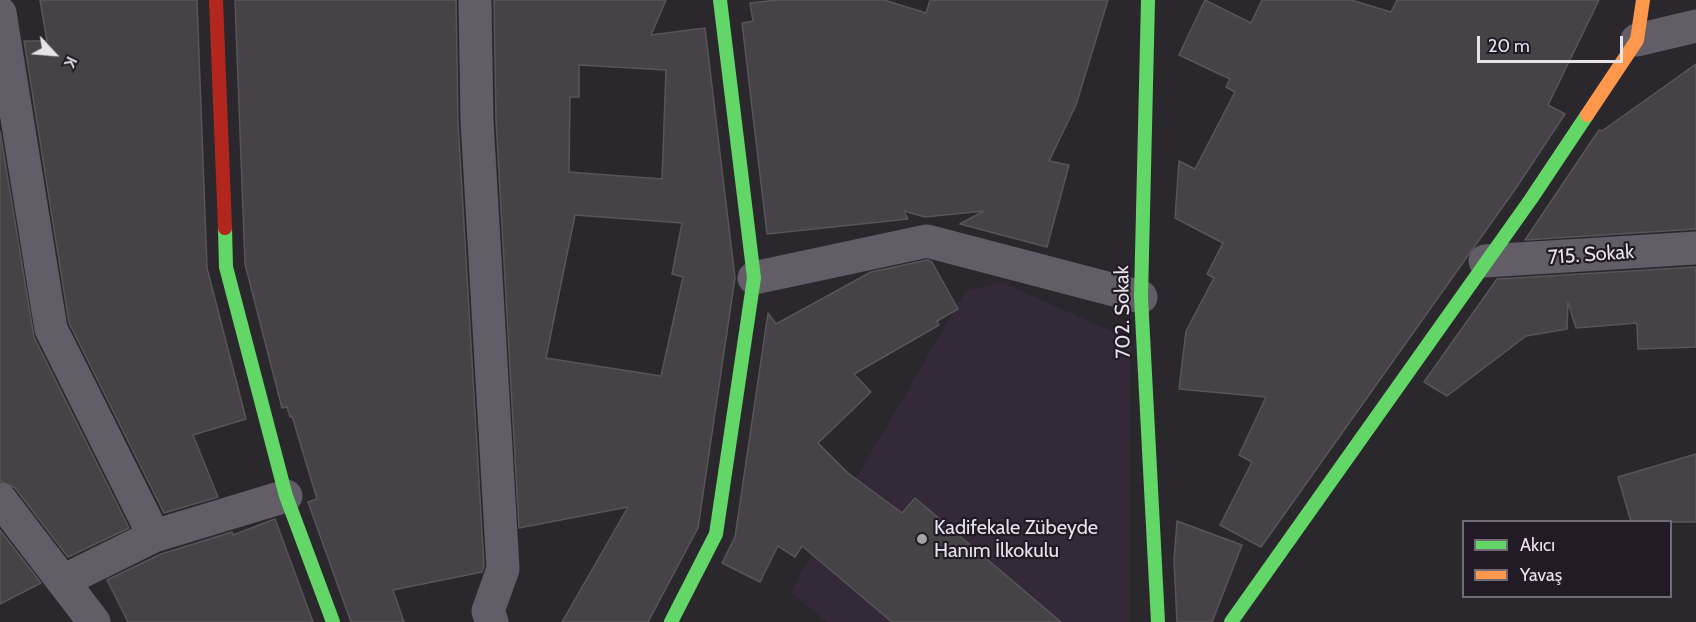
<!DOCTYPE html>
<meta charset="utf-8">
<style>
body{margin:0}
#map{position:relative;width:1696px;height:622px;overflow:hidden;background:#2b282d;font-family:Cabin,sans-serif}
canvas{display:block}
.legend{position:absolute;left:1462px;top:520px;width:210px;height:78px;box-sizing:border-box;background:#221b26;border:2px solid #716b75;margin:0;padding:8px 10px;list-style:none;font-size:18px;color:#e8e3eb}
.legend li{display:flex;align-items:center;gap:12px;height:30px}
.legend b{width:30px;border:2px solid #716b75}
.north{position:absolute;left:24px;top:24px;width:60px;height:60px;-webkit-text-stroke:4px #221b26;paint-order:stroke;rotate:116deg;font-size:16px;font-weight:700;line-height:24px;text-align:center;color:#e8e3eb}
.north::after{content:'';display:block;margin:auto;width:21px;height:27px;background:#e8e3eb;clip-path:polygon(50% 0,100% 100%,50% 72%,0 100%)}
.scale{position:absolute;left:1477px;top:36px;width:146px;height:27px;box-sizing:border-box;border:3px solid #e8e3eb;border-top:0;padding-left:8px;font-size:18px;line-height:21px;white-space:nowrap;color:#e8e3eb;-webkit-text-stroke:4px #221b26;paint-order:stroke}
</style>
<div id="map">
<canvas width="1696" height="622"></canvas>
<ul class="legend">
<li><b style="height:8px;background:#63d668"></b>Akıcı</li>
<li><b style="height:8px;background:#ff974d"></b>Yavaş</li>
</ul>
<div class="north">K</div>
<div class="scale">20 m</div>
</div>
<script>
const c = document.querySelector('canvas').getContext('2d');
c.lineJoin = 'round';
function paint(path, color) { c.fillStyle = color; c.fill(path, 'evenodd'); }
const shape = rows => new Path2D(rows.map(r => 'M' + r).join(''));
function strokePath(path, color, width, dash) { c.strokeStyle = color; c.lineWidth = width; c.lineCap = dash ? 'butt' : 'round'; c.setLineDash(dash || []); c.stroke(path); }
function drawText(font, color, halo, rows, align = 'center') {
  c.font = font + ' Cabin,sans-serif'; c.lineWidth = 4.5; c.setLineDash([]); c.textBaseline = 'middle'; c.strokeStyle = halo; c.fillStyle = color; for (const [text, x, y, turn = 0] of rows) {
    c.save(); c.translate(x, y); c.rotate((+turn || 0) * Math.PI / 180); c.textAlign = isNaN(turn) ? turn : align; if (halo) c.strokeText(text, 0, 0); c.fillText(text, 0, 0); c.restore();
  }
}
paint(shape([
 [1003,283,1131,340,1130,622,827,622,790,592,966,290]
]), '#332937');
const building = shape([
 [40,0,197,0,207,268,246,419,193,435,218,497,164,513,69,323,24,41,47,41,40,0],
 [235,0,456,0,458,122,484,566,482,572,393,590,404,622,351,622,308,502,317,499,292,416,290,417,287,407,282,408,245,264,235,0],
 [494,0,666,0,651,35,705,28,735,278,698,528,648,622,562,622,628,507,519,528,496,120,494,0],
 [579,65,666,70,662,179,569,172,570,97,579,97,579,65],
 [575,215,682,223,672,274,683,277,661,376,546,358,575,215],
 [777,0,884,0,926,13,930,0,1108,0,1076,105,1049,161,1069,165,1047,247,960,224,984,211,925,217,904,211,908,219,767,234,742,23,753,21,750,3,777,0],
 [1205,0,1251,23,1262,0,1351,0,1391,12,1397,0,1599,0,1548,105,1565,114,1516,188,1261,547,1220,525,1252,462,1239,455,1266,397,1179,389,1186,331,1214,278,1207,274,1223,243,1175,218,1179,161,1195,169,1235,92,1226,87,1230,79,1179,55,1205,0],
 [1696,64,1696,229,1525,240,1599,130,1602,131,1696,64],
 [0,131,34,337,129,528,68,557,15,488,0,481,0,131],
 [927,260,932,262,958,309,937,321,939,325,854,374,871,392,818,443,848,473,902,513,915,498,1061,622,892,622,802,546,795,557,778,546,760,582,722,563,735,537,768,313,776,324,871,272,927,260],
 [1696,267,1696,347,1638,349,1637,323,1576,328,1568,302,1567,329,1526,336,1447,396,1424,382,1497,279,1696,267],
 [1696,454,1696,522,1631,522,1618,477,1696,454],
 [275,519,313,622,128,622,107,580,161,554,232,532,233,535,275,519],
 [1177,521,1242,545,1212,622,1177,622,1174,560,1177,521],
 [0,530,41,583,0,604,0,530]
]);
paint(building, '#464347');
strokePath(building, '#58555a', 1.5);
strokePath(shape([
 [475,0,477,121,503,569,488,611,492,622],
 [0,13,51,329,154,536],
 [1637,40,1696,26],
 [1485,261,1696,248],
 [754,278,927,241,1141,297],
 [0,499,94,622],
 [63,581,154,536,286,496]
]), '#625d66', 33);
strokePath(shape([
 [1148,0,1141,297,1158,622],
 [225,228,226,267,286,496,333,622],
 [671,622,716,534,754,278,720,0],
 [1231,622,1531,199,1587,115]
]), '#63d668', 14);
strokePath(shape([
 [1587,115,1637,40,1643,0]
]), '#ff974d', 14);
strokePath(shape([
 [216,0,225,228]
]), '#b3261e', 14);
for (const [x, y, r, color] of [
 [922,539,6,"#a6a2a8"]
]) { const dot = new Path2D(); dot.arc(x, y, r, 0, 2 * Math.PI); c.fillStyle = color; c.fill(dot); strokePath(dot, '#221b26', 2); }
drawText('20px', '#e8e3eb', '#221b26', [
 ["715. Sokak",1591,255,-4],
 ["702. Sokak",1123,312,-91]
]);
drawText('20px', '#e8e3eb', '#221b26', [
 ["Kadifekale Zübeyde",934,528],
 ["Hanım İlkokulu",934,551]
], 'left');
</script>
